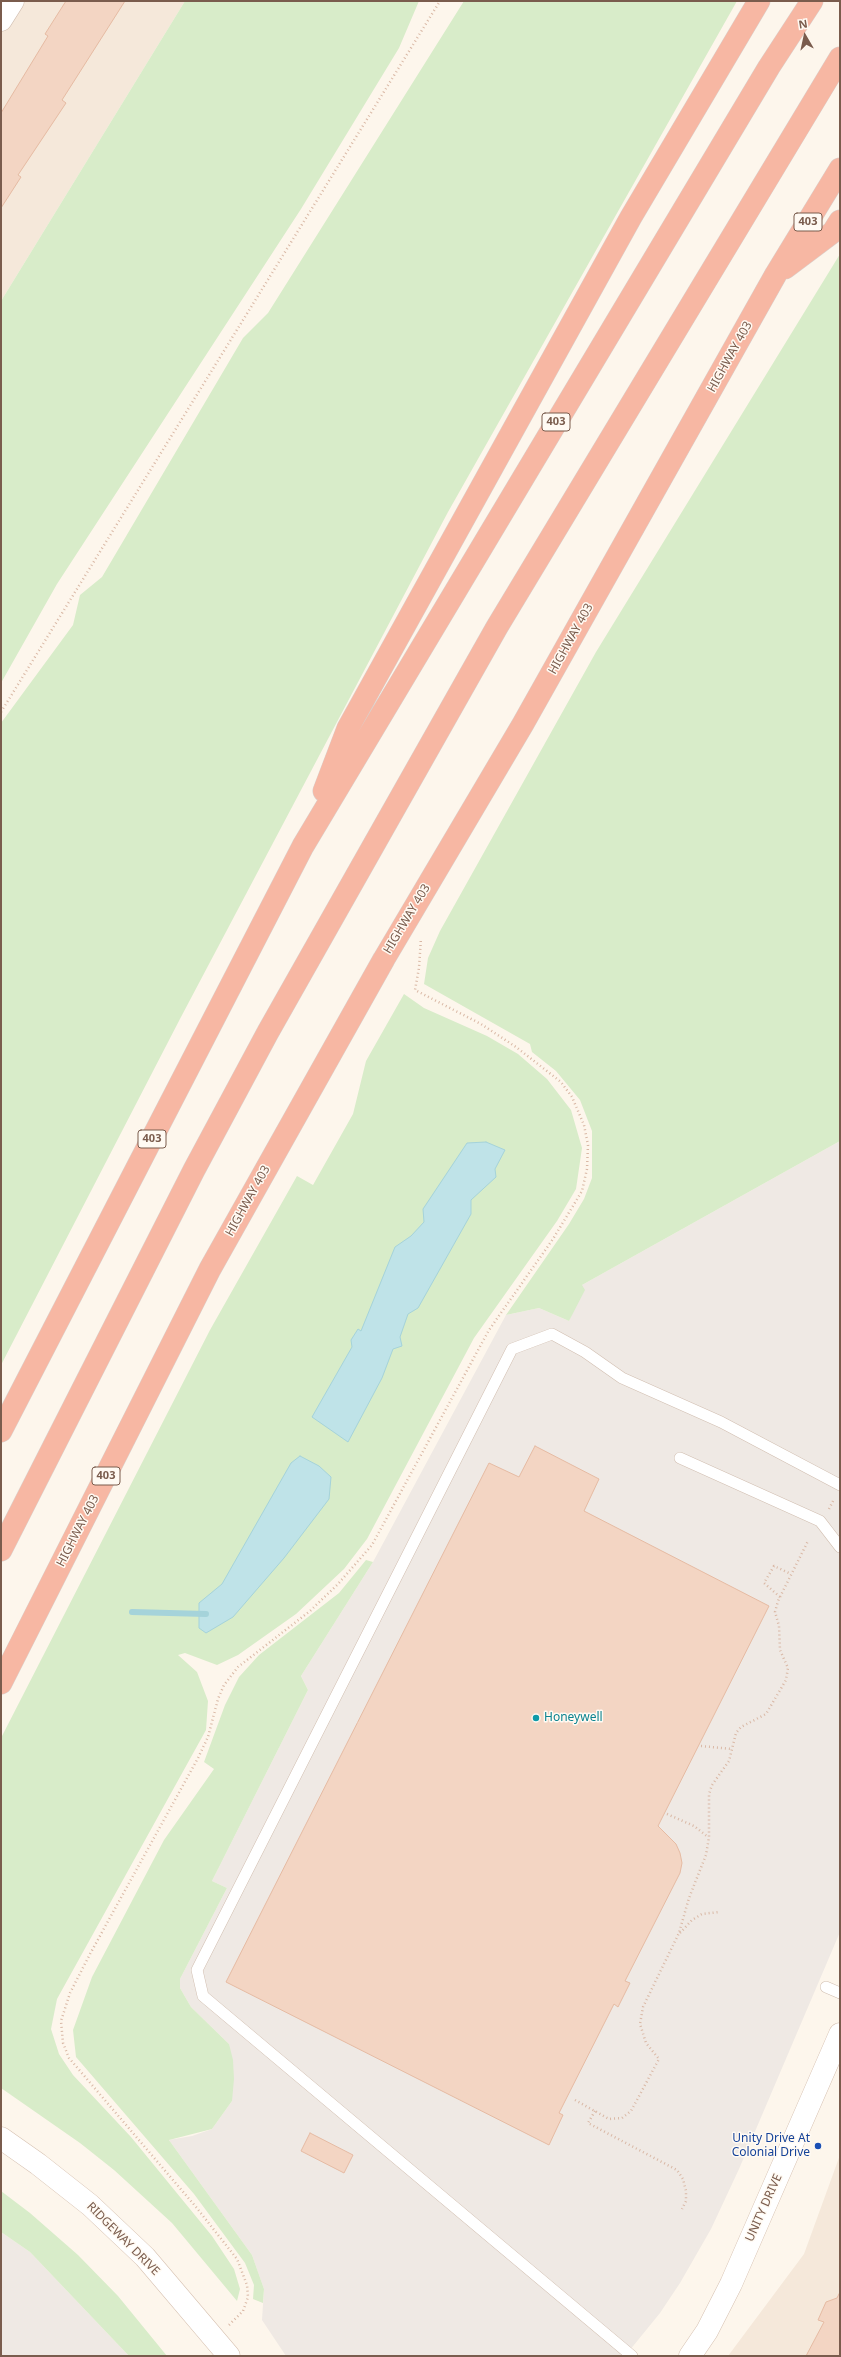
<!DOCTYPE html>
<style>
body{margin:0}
#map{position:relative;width:841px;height:2357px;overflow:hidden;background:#fdf6ec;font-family:"Noto Sans",sans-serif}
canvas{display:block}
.frame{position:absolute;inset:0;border:2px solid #7a5c4d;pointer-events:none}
.north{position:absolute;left:785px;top:16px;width:40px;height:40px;-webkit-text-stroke:3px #fffaf3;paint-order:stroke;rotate:351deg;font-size:11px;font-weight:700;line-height:16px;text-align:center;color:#7a5c4d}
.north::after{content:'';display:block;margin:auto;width:14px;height:18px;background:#7a5c4d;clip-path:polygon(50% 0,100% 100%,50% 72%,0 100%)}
</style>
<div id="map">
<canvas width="841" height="2357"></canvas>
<div class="frame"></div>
<div class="north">N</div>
</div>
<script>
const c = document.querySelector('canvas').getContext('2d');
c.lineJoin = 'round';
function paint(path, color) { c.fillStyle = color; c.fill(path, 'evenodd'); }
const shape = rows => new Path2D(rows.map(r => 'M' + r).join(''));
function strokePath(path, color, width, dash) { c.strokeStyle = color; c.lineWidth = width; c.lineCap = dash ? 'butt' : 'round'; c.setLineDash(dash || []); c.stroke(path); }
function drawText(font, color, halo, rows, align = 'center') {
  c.font = font + ' "Noto Sans",sans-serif'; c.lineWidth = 3; c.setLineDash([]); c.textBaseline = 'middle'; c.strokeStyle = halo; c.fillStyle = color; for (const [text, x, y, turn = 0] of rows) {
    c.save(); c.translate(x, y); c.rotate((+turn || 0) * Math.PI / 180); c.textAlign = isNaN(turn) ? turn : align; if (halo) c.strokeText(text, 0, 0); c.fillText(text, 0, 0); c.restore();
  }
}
paint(shape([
 [1,1,185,1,1,301],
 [840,2155,840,2356,728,2356,804,2254]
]), '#f5e8da');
paint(shape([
 [840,1141,840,1932,739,2169,711,2229,680,2283,660,2313,625,2356,286,2356,262,2320,264,2289,252,2255,169,2140,192,2136,212,2129,232,2101,229,2044,191,2007,180,1988,180,1979,227,1888,212,1881,308,1690,301,1676,373,1562,506,1315,539,1308,569,1321,582,1285],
 [1,2232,30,2252,129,2356,1,2356]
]), '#efe9e4');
paint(shape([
 [185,1,419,1,399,48,301,209,57,584,1,683,1,301],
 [464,1,737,1,448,512,181,1017,1,1365,1,723,73,625,80,595,102,577,243,338,268,313],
 [840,254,840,1141,582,1285,585,1290,569,1321,539,1308,506,1315,569,1224,584,1199,592,1178,592,1131,580,1100,556,1071,532,1052,530,1044,424,984,428,958,440,931,596,652],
 [404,994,424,1008,487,1036,518,1054,547,1079,571,1110,582,1148,576,1189,557,1221,474,1338,367,1539,344,1569,296,1614,238,1655,217,1665,185,1653,178,1655,197,1672,208,1701,206,1730,57,1999,51,2029,59,2054,73,2075,131,2137,212,2236,234,2269,240,2289,237,2301,172,2223,114,2170,80,2143,1,2088,1,1738,210,1330,297,1176,313,1185,353,1114,366,1061],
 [366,1560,373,1562,301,1676,308,1690,212,1881,227,1888,180,1979,180,1988,191,2007,229,2044,233,2060,234,2079,232,2101,212,2129,169,2140,252,2255,264,2289,263,2303,253,2299,254,2285,245,2263,194,2194,76,2057,73,2030,92,1977,164,1840,214,1769,204,1762,225,1705,239,1677,259,1655,339,1593],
 [1,2191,30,2213,78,2255,118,2296,167,2356,129,2356,30,2252,1,2232]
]), '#d8ecc9');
const water = shape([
 [486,1142,505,1150,495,1169,496,1177,471,1200,471,1214,418,1308,408,1314,400,1337,402,1346,393,1349,382,1378,348,1442,312,1417,352,1347,351,1340,358,1329,361,1331,395,1247,411,1236,424,1222,423,1209,467,1143,486,1142],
 [300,1456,319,1466,331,1477,329,1499,284,1558,233,1617,206,1633,199,1628,199,1603,222,1584,291,1463,300,1456]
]);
paint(water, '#bfe3e8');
strokePath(water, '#a5d3da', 1);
strokePath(shape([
 [132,1612,206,1614]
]), '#a5d3da', 6);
const building = shape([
 [66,1,125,1,62,100,66,103,18,175,21,177,1,208,1,113,48,36,45,34,66,1],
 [535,1446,599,1479,584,1511,769,1606,658,1826,676,1844,680,1853,682,1863,680,1873,625,1981,630,1983,618,2007,614,2004,559,2113,563,2115,549,2145,226,1982,489,1463,519,1477,535,1446],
 [310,2133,353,2155,344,2173,301,2151,310,2133],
 [840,2292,840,2356,806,2356,824,2322,818,2320,826,2302,837,2298,840,2292]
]);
paint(building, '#f3d5c3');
strokePath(building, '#e6bba3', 1);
const lane = shape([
 [680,1458,820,1521,840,1547],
 [826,1987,840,1993],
 [632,2356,203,1996,197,1970,512,1349,552,1334,585,1352,622,1378,721,1422,840,1485]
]);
const street = shape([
 [1,20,13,1]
]);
const secondary = shape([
 [1,2138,38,2164,90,2205,145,2257,229,2356],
 [690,2356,707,2331,731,2284,840,2034]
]);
const highway = shape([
 [785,268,833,232,840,221],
 [324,791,348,728,631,217,759,1],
 [1,1431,303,846,769,67,812,1],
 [1,1550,194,1170,268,1032,497,627,840,58],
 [1,1683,210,1269,384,959,523,724,776,274,840,169]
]);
strokePath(lane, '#d1beb0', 12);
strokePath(street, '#d1beb0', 23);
strokePath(secondary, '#d6c0b0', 23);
strokePath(highway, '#dad1cd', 23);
strokePath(shape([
 [1,712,440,1],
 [829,1509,834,1499],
 [780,1597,764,1583,774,1566,791,1574],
 [701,1746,732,1749],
 [667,1814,694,1826,708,1837],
 [680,1933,692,1920,702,1914,719,1912],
 [575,2100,609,2119,622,2118,631,2111,659,2059,646,2043,640,2024,643,2007,679,1933,689,1898,706,1855,709,1837,709,1794,712,1785,729,1761,736,1733,741,1727,766,1714,786,1680,788,1668,780,1650,779,1626,775,1612,778,1601,808,1541],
 [595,2111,588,2123,677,2170,683,2179,686,2191,686,2201,682,2209],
 [229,2325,243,2311,248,2297,247,2285,237,2259,196,2207,69,2058,63,2043,61,2021,70,1993,90,1954,198,1758,208,1737,218,1699,224,1685,238,1667,310,1611,338,1584,372,1545,489,1330,553,1239,582,1191,587,1169,588,1145,584,1125,572,1097,561,1082,516,1047,481,1024,415,990,419,968,421,938]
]), '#d9b8a5', 2.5, [1, 3]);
strokePath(lane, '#fff', 11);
strokePath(street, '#fff', 22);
strokePath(secondary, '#fff', 22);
strokePath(highway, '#f7b7a3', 22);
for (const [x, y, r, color] of [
 [536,1718,4,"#0f9aa8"],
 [818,2146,4,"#1a4fb4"]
]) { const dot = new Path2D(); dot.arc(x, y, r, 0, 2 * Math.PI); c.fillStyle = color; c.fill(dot); strokePath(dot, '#fffaf3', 1.5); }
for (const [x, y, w] of [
 [808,222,28],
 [556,422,28],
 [152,1139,28],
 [106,1476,28]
]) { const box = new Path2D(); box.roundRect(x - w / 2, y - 9, w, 18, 3); c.fillStyle = '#fffaf3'; c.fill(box); strokePath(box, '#7a5c4d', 1); }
drawText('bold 11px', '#7a5c4d', null, [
 ["403",808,222],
 ["403",556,422],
 ["403",152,1139],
 ["403",106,1476]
]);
drawText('12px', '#7a5c4d', '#fffaf3', [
 ["HIGHWAY 403",730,357,-61],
 ["HIGHWAY 403",571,639,-61],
 ["HIGHWAY 403",407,919,-59],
 ["HIGHWAY 403",248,1201,-61],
 ["HIGHWAY 403",78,1531,-63],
 ["UNITY DRIVE",764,2208,-66],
 ["RIDGEWAY DRIVE",123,2239,45]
]);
drawText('12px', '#0d838f', '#fffaf3', [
 ["Honeywell",544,1718]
], 'left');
drawText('12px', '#164399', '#fffaf3', [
 ["Unity Drive At",810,2139],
 ["Colonial Drive",810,2153]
], 'right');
</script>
